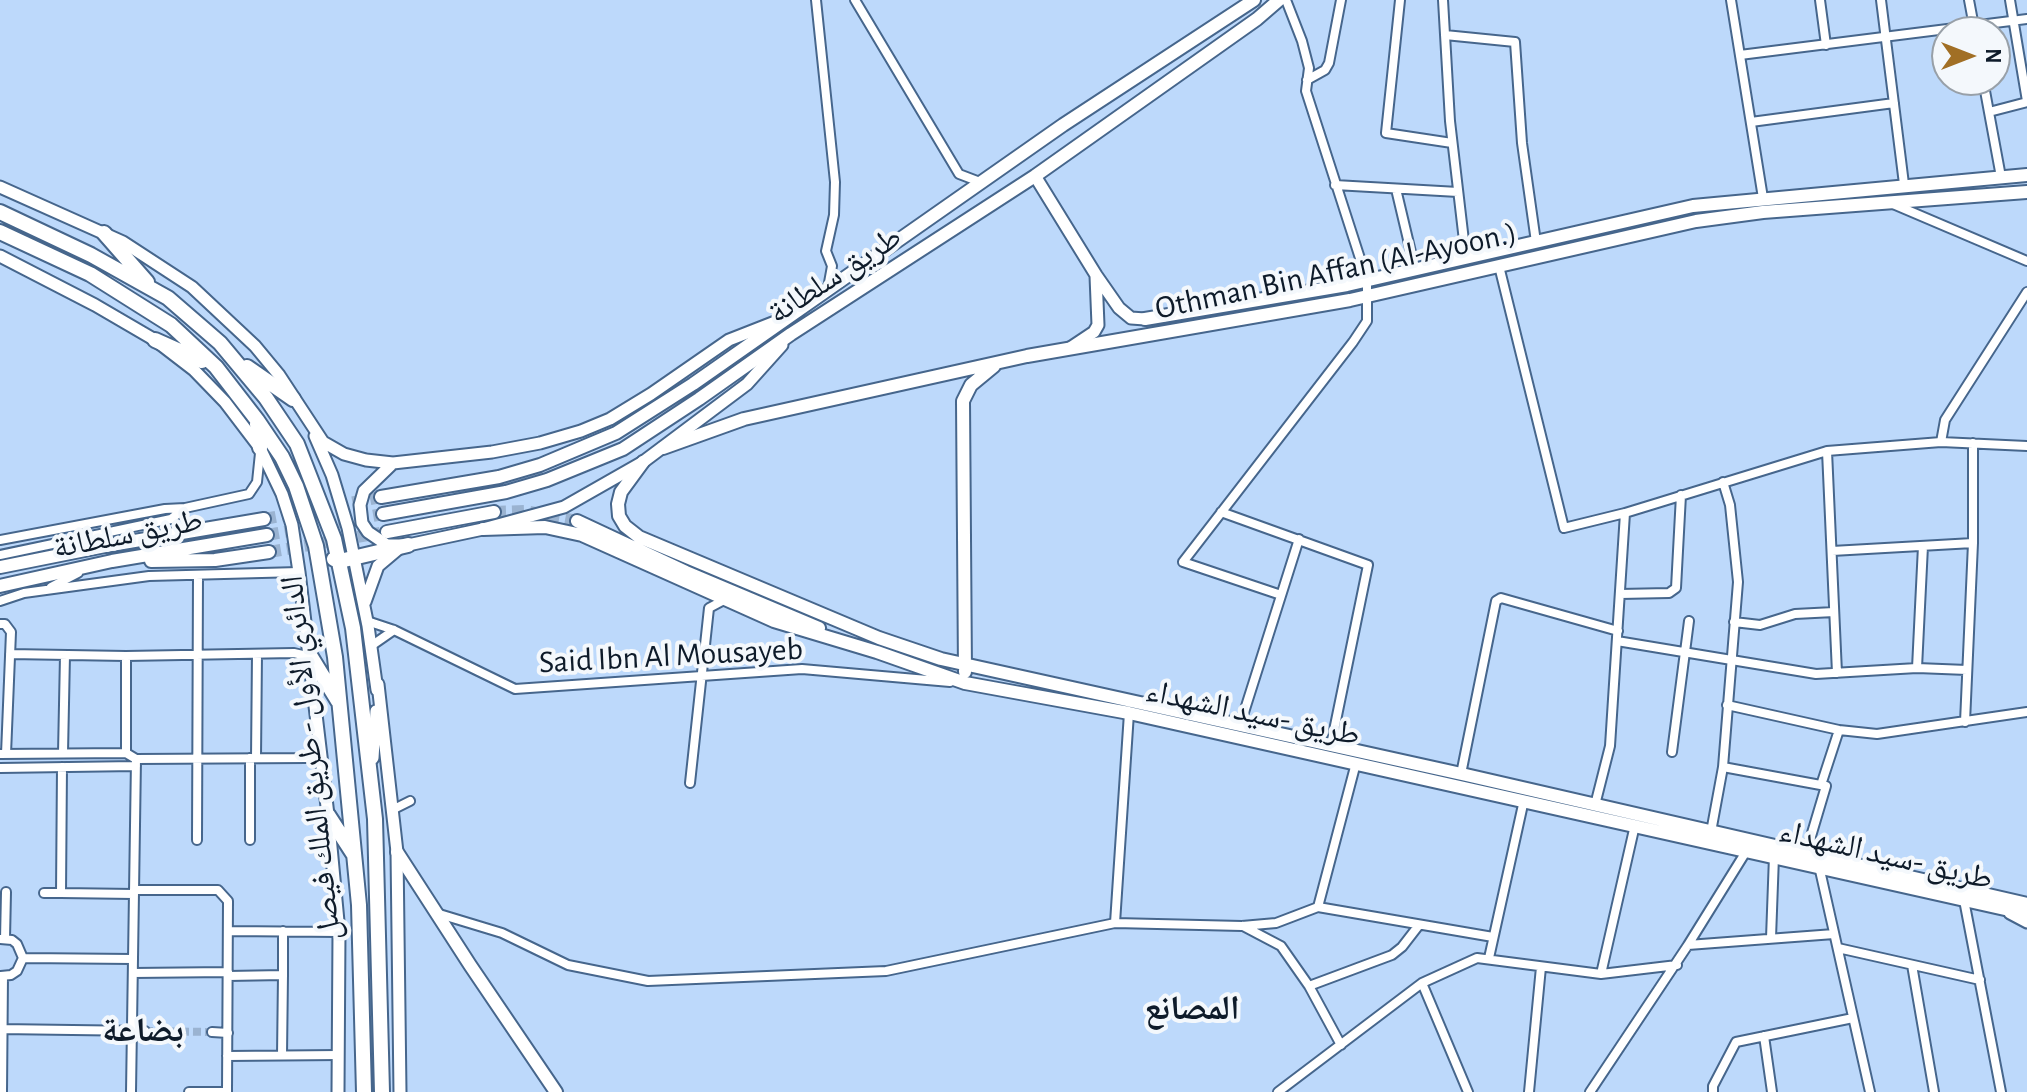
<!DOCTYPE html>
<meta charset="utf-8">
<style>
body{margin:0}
#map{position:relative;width:2027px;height:1092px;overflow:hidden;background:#bdd9fb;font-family:"Alegreya Sans",sans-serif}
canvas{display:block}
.north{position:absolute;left:1931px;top:16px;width:80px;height:80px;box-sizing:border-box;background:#f4f8fc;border:2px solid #98a0a8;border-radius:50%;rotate:90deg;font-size:22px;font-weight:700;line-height:32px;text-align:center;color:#0e1b2a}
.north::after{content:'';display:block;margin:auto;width:28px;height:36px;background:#a16f25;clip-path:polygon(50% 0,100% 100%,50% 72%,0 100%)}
</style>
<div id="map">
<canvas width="2027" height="1092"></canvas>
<div class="north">N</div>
</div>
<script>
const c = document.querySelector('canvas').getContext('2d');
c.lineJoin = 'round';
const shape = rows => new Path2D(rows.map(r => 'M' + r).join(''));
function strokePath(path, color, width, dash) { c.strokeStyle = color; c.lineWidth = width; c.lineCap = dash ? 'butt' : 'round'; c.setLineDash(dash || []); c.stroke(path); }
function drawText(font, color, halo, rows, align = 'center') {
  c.font = font + ' "Alegreya Sans","Noto Naskh Arabic",sans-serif'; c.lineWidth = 8; c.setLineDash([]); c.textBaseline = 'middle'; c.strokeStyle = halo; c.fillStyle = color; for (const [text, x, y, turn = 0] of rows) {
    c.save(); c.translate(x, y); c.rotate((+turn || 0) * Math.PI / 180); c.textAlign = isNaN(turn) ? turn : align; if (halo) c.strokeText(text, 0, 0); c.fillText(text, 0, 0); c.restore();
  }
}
strokePath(shape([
 [145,1031,212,1032]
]), '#9ab3d1', 8, [8, 4]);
strokePath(shape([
 [494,512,525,511,577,521],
 [264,519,381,497],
 [267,535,383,514],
 [269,552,380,533]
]), '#9ab3d1', 12, [12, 6]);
const street = shape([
 [816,0,835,182,834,215,826,251,832,266,828,288],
 [855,0,959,174,980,182],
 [1400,0,1386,133,1452,143],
 [1443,0,1450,121,1466,258],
 [1731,0,1763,198],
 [1820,0,1826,45],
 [1881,0,1904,184],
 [1969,0,1975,32],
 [2010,0,2027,101],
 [1445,35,1515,42,1522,143,1536,242],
 [1740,55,2027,19],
 [1307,80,1325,70,1329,63,1341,0],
 [1983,80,2001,177],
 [1989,112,2027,102],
 [1751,122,1894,103],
 [1335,185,1458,192],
 [1396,189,1415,269],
 [1893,204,2027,261],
 [1499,266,1564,528,1625,513,1827,451,1941,442,2027,446],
 [1941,442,1945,420,2027,292],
 [1827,451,1837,673],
 [1221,512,1368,565,1331,745],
 [0,540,165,509,185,508,249,494,257,482,260,453],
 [1832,551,1973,543],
 [0,555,171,519,184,509],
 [51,587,78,573],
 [1620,594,1669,593,1676,588,1681,495],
 [1281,595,1183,562,1353,342,1367,321,1367,280,1306,91,1309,68,1302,41,1286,0],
 [0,601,24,593,149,576,299,572],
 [367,621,394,630,515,689,802,669,950,682],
 [1734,622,1760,625,1795,614,1834,612],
 [0,624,5,624,11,632,6,754],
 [1617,641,1816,674,1917,668,1967,670],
 [371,646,394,630],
 [10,654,126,656,294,653,311,657],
 [1917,668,1923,546],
 [1727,705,1839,730,1877,734,2027,712],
 [1965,722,1973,543,1973,443],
 [1240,725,1299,539],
 [1672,752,1689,621],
 [63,753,65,655],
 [126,753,126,656],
 [0,754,126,753,136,759,307,758,320,749],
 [250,758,250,840],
 [256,758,257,654],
 [1723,767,1826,786,1806,853],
 [0,768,136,766],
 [1461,774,1496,601,1501,598,1618,631],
 [690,783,709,608,724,600],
 [1821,785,1839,730],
 [1595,805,1610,746,1625,513],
 [392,810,410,801],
 [1711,832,1723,767,1738,582,1730,505,1723,482],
 [197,840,198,575],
 [1819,866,1870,1092],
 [134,890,218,890,228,901,227,1092],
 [44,893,61,893,62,767],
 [61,893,134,894],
 [1964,900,2001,1092],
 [1318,907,1493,937],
 [436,913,502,933,568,965,648,981,886,971,1115,923,1242,926,1276,923,1318,907,1356,763],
 [1115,923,1129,713],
 [1243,926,1281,946,1309,986,1341,1045],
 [229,931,339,932],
 [283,931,283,975],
 [1771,938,1774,856],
 [0,939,12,940,17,944,23,958,17,971,11,975,1,976],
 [5,939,6,892],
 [1688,945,1747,850],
 [1838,948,1980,980],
 [23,958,133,959],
 [1489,958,1524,800],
 [1912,965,1934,1092],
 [133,973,228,972],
 [1601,974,1635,825],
 [228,976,283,975,282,1055],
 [1422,983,1468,1092],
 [1309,986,1392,955,1402,947,1419,925],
 [0,1029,145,1031],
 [212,1032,228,1033],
 [1764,1036,1772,1092],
 [227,1056,339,1055],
 [2,1092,3,976],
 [131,1092,136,759],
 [189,1092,227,1092],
 [1278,1092,1422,983,1477,958,1601,974,1677,965],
 [1529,1092,1541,967],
 [1590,1092,1688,945,1834,934],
 [1713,1092,1713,1086,1736,1042,1853,1018]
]);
const secondary = shape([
 [1035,176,1096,275,1119,308,1131,318,1145,319],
 [0,187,123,242,192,287,255,346,279,375,323,442,344,454,366,460,393,463,492,452,540,443,581,431,610,419,651,394,729,340,780,320],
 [0,256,95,305,155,340,194,370,225,402,260,448,282,494,292,525,299,572,328,815,339,932,338,1092],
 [1070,348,1094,332,1098,325,1096,276],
 [315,436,332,475,348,528,368,626,377,690],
 [393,463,364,491,360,505,362,523,368,532,387,545,408,545,483,529,564,507,643,462,747,384,782,345],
 [365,602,378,566,397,550],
 [378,684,397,852,400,1092],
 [373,758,376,711],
 [2010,913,2027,922]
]);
const primary = shape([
 [1145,319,1347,285,1693,206,2027,175],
 [663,448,744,419,1027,356,1350,300,1696,221,1763,212,2027,192],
 [643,462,621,492,618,504,619,516,625,526,639,537,879,638,941,659,1466,775,2027,904],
 [381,497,499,477,540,465,616,433,693,384,1063,125,1254,0],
 [383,514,506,492,547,480,623,449,699,399,791,334,1035,176,1257,19,1279,0],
 [577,521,686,572,819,628],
 [483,529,545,527,582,535,774,621,877,652,965,683,1129,713,2027,914],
 [387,532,494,512],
 [151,561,215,560,269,552],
 [0,567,105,546,264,519],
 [0,586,112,561,267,535],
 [965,672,963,401,971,385,994,366],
 [397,852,470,965,556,1092]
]);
const highway = shape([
 [0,212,91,255,168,298,220,343,266,398,297,444,334,539,353,628,375,819,382,1092],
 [0,232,90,274,171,325,216,367,257,420,282,457,296,486,316,546,335,657,359,905,364,1092],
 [104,233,147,282],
 [155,340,202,361],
 [247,367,293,399],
 [257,424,260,448],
 [334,559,340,561,408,545],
 [311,657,338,701],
 [328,815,354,855]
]);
strokePath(street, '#46668c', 12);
strokePath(secondary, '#46668c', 15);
strokePath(primary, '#46668c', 16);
strokePath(highway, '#46668c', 18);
strokePath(street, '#fff', 8);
strokePath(secondary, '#fff', 11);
strokePath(primary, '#fff', 12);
strokePath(highway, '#fff', 14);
drawText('32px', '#0e1b2a', '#f4f8fc', [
 ["Othman Bin Affan (Al-Ayoon.)",1336,271,-12],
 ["طريق سلطانة",835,275,-33],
 ["طريق سلطانة",128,534,-11],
 ["Said Ibn Al Mousayeb",671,656,-3],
 ["طريق -سيد الشهداء",1253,713,12],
 ["الدائري الأول - طريق الملك فيصل",311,758,-96],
 ["طريق -سيد الشهداء",1886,855,13]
]);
drawText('bold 34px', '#0e1b2a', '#f4f8fc', [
 ["المصانع",1192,1009],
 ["بضاعة",143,1031]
]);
</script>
